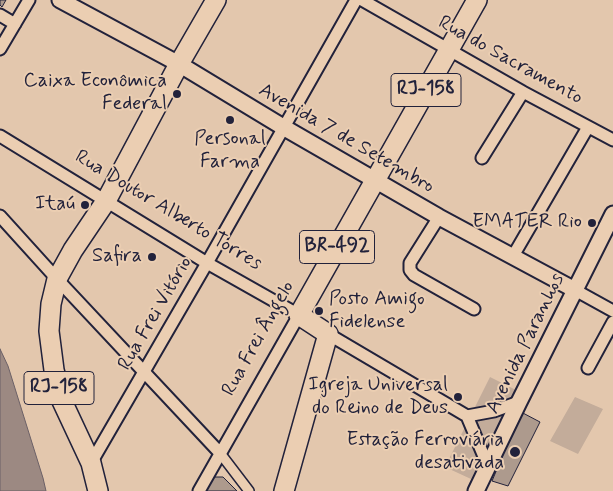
<!DOCTYPE html>
<meta charset="utf-8">
<style>
body{margin:0}
canvas{display:block;background:#e3c7ad}
</style>
<canvas width="613" height="491"></canvas>
<script>
const c = document.querySelector('canvas').getContext('2d');
c.lineJoin = 'round';
function paint(path, color) { c.fillStyle = color; c.fill(path, 'evenodd'); }
const shape = rows => new Path2D(rows.map(r => 'M' + r).join(''));
function strokePath(path, color, width, dash) { c.strokeStyle = color; c.lineWidth = width; c.lineCap = dash ? 'butt' : 'round'; c.setLineDash(dash || []); c.stroke(path); }
function drawText(font, color, halo, rows, align = 'center') {
  c.font = font + ' Mynerve,sans-serif'; c.lineWidth = 4; c.setLineDash([]); c.textBaseline = 'middle'; c.strokeStyle = halo; c.fillStyle = color; for (const [text, x, y, turn = 0] of rows) {
    c.save(); c.translate(x, y); c.rotate((+turn || 0) * Math.PI / 180); c.textAlign = isNaN(turn) ? turn : align; if (halo) c.strokeText(text, 0, 0); c.fillText(text, 0, 0); c.restore();
  }
}
paint(shape([
 [490,377,516,390,471,479,445,467],
 [575,397,603,409,578,454,550,441]
]), '#c3ac9a');
const water = shape([
 [0,349,8,366,43,478,46,491,0,491,0,349]
]);
paint(water, '#9c8982');
strokePath(water, '#6b6066', 1);
const building = shape([
 [0,0,6,0,2,7,0,5,0,0],
 [521,412,540,422,508,486,492,481,521,412],
 [213,477,223,477,237,491,205,491,213,477]
]);
paint(building, '#ad9a8d');
strokePath(building, '#22223b', 1);
const pedestrian = shape([
 [220,453,249,491]
]);
const minor = shape([
 [362,0,523,92,613,140],
 [0,15,15,24],
 [0,49,29,0],
 [0,136,207,263,299,315,199,491],
 [482,158,523,92],
 [0,216,57,279,220,453],
 [439,217,410,263,410,270,414,275,474,309],
 [513,256,588,127],
 [575,290,613,311],
 [328,334,467,416],
 [588,368,613,322],
 [467,416,488,466],
 [467,416,494,411,519,402],
 [91,463,207,263,356,0]
]);
const tertiary = shape([
 [60,0,179,64,283,127,439,217,575,290],
 [476,491,519,402,613,214]
]);
const primary = shape([
 [98,491,91,463,62,401,54,370,49,331,51,304,57,279,73,250,106,201,179,64,216,0],
 [284,491,328,334,299,315,477,0]
]);
strokePath(pedestrian, '#22223b', 12);
strokePath(minor, '#22223b', 15);
strokePath(tertiary, '#22223b', 19);
strokePath(primary, '#22223b', 22);
strokePath(pedestrian, '#ebceb2', 9);
strokePath(minor, '#ebceb2', 11);
strokePath(tertiary, '#ebceb2', 15);
strokePath(primary, '#ebceb2', 19);
for (const [x, y, r, color] of [
 [177,94,5,"#22223b"],
 [230,120,5,"#22223b"],
 [85,205,5,"#22223b"],
 [592,223,5,"#22223b"],
 [152,257,5,"#22223b"],
 [319,311,5,"#22223b"],
 [458,397,5,"#22223b"],
 [515,452,6,"#22223b"]
]) { const dot = new Path2D(); dot.arc(x, y, r, 0, 2 * Math.PI); c.fillStyle = color; c.fill(dot); strokePath(dot, '#ebceb2', 2); }
for (const [x, y, w] of [
 [426,90,70],
 [337,247,75],
 [59,388,70]
]) { const box = new Path2D(); box.roundRect(x - w / 2, y - 16.5, w, 33, 4); c.fillStyle = '#ebceb2'; c.fill(box); strokePath(box, '#22223b', 1); }
drawText('bold 19px', '#22223b', null, [
 ["RJ-158",426,90],
 ["BR-492",337,247],
 ["RJ-158",59,388]
]);
drawText('20px', '#22223b', '#ebceb2', [
 ["Rua do Sacramento",510,61,29],
 ["Avenida 7 de Setembro",346,139,30],
 ["Rua Doutor Alberto Torres",168,211,31],
 ["Rua Frei Vitório",156,314,-60],
 ["Rua Frei Ângelo",259,339,-61],
 ["Avenida Paranhos",526,344,-64]
]);
drawText('20px', '#22223b', '#ebceb2', [
 ["Caixa Econômica",167,82],
 ["Federal",167,105],
 ["Personal",230,140,"center"],
 ["Farma",230,163,"center"],
 ["Itaú",75,205],
 ["EMATER Rio",582,223],
 ["Safira",142,257],
 ["Posto Amigo",329,300,"left"],
 ["Fidelense",329,323,"left"],
 ["Igreja Universal",448,386],
 ["do Reino de Deus",448,409],
 ["Estação Ferroviária",504,441],
 ["desativada",504,464]
], 'right');
</script>
